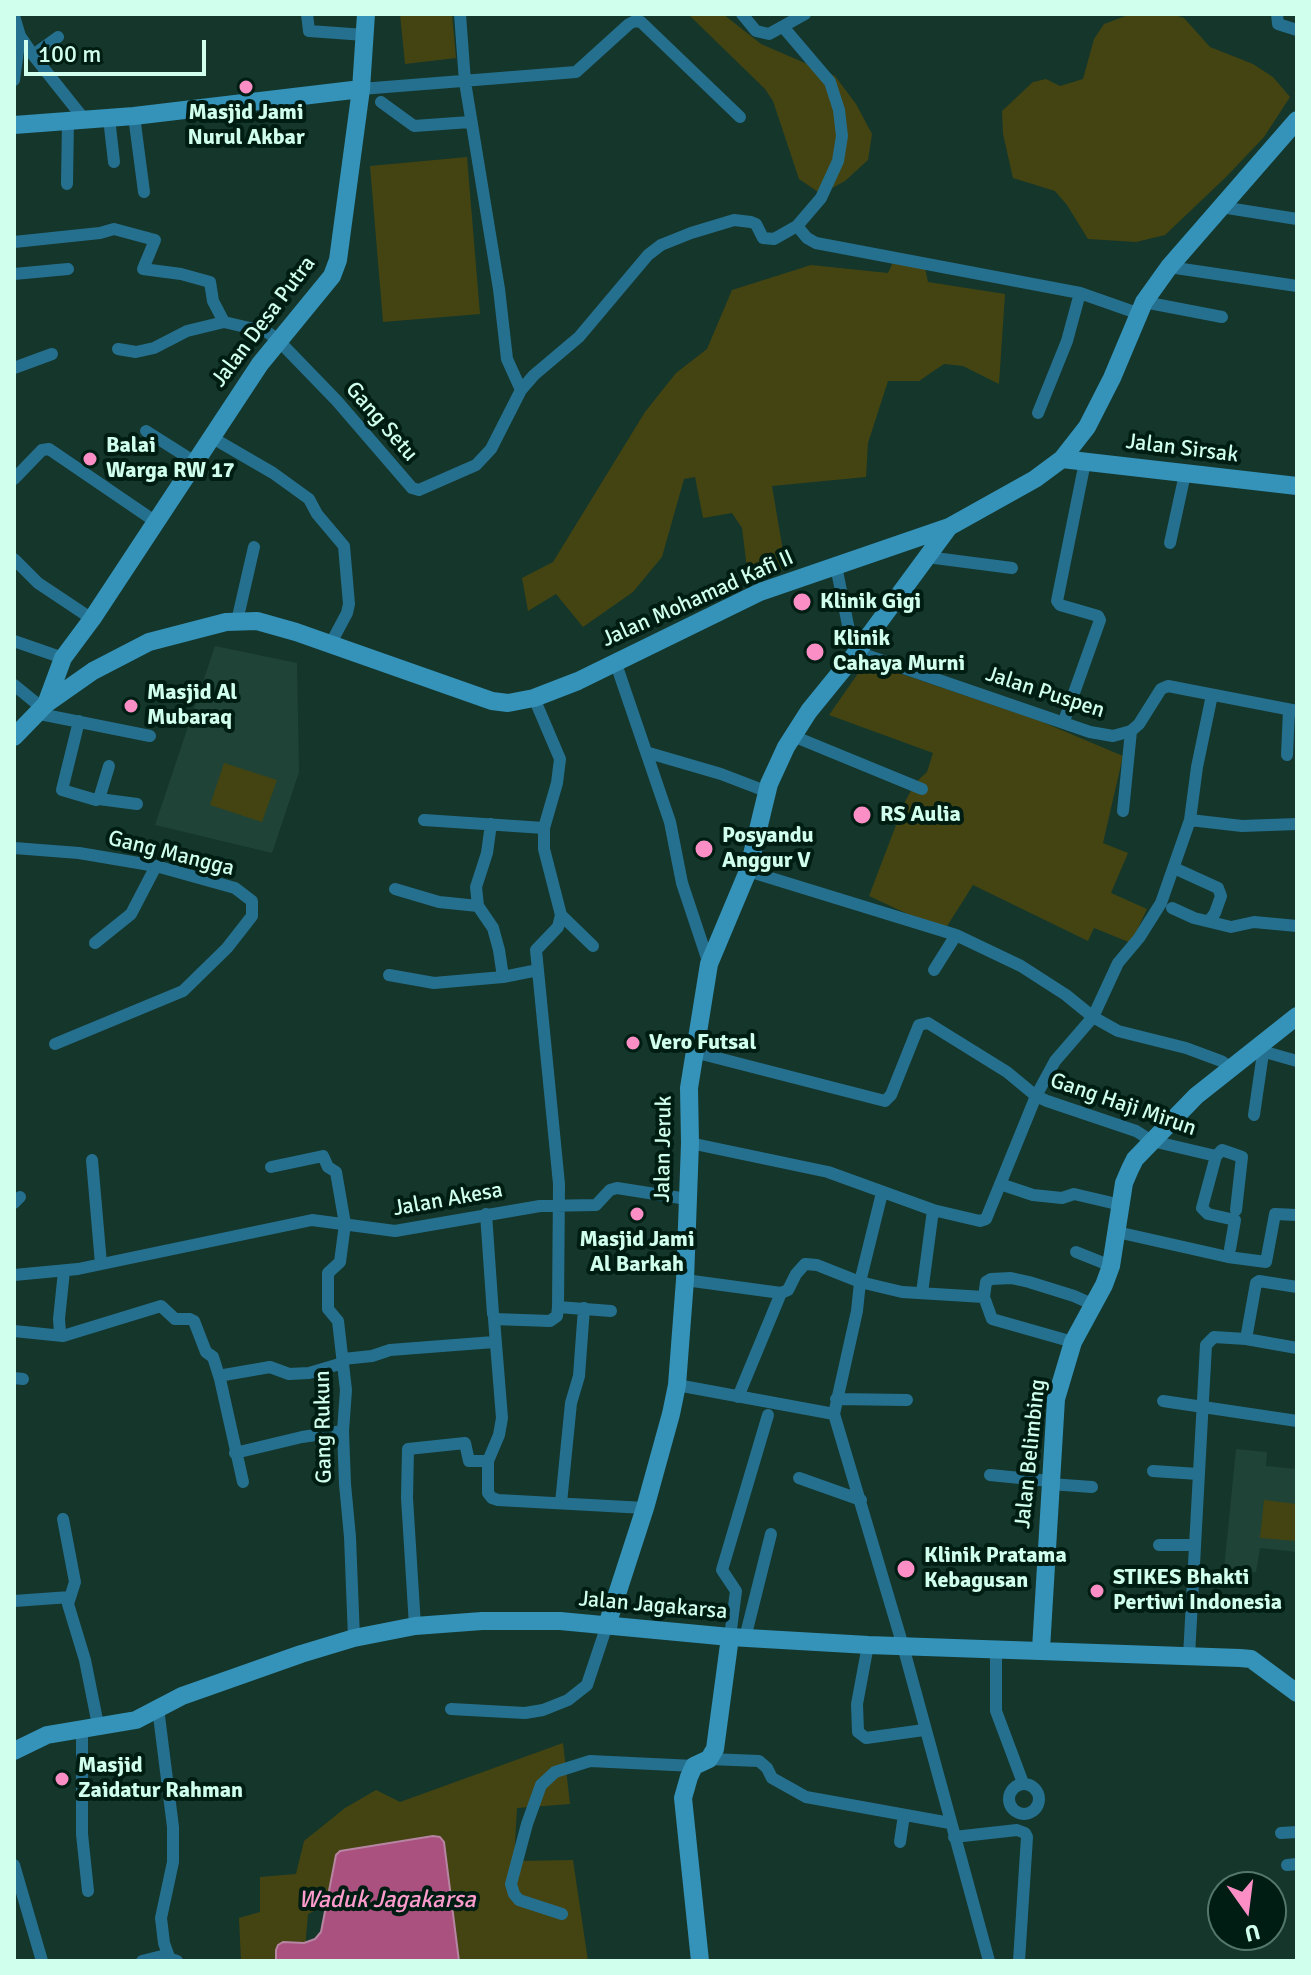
<!DOCTYPE html>
<style>
body{margin:0}
#map{position:relative;width:1311px;height:1975px;overflow:hidden;background:#15362b;font-family:Signika,sans-serif}
canvas{display:block}
.frame{position:absolute;inset:0;border:16px solid #d0ffed;pointer-events:none}
.north{position:absolute;left:1207px;top:1871px;width:80px;height:80px;box-sizing:border-box;background:#001d13;border:2px solid #53776a;border-radius:50%;rotate:166deg;font-size:22px;font-weight:700;line-height:32px;text-align:center;color:#d0ffed}
.north::after{content:'';display:block;margin:auto;width:28px;height:36px;background:#fb8fc5;clip-path:polygon(50% 0,100% 100%,50% 72%,0 100%)}
.scale{position:absolute;left:24px;top:40px;width:182px;height:36px;box-sizing:border-box;border:4px solid #d0ffed;border-top:0;padding-left:10px;font-size:24px;line-height:28px;white-space:nowrap;color:#d0ffed;-webkit-text-stroke:6px #001d13;paint-order:stroke}
</style>
<div id="map">
<canvas width="1311" height="1975"></canvas>
<div class="frame"></div>
<div class="north">U</div>
<div class="scale">100 m</div>
</div>
<script>
const c = document.querySelector('canvas').getContext('2d');
c.lineJoin = 'round';
function paint(path, color) { c.fillStyle = color; c.fill(path, 'evenodd'); }
const shape = rows => new Path2D(rows.map(r => 'M' + r).join(''));
function strokePath(path, color, width, dash) { c.strokeStyle = color; c.lineWidth = width; c.lineCap = dash ? 'butt' : 'round'; c.setLineDash(dash || []); c.stroke(path); }
function drawText(font, color, halo, rows, align = 'center') {
  c.font = font + ' Signika,sans-serif'; c.lineWidth = 8; c.setLineDash([]); c.textBaseline = 'middle'; c.strokeStyle = halo; c.fillStyle = color; for (const [text, x, y, turn = 0] of rows) {
    c.save(); c.translate(x, y); c.rotate((+turn || 0) * Math.PI / 180); c.textAlign = isNaN(turn) ? turn : align; if (halo) c.strokeText(text, 0, 0); c.fillText(text, 0, 0); c.restore();
  }
}
paint(shape([
 [215,646,297,663,299,772,272,853,155,825],
 [1236,1449,1267,1452,1266,1466,1297,1469,1297,1552,1260,1548,1256,1572,1224,1569]
]), '#1f4337');
paint(shape([
 [400,14,452,14,456,58,405,64],
 [688,14,723,14,761,44,835,76,856,104,872,134,868,160,845,181,821,194,799,179,773,101,765,89],
 [1131,14,1172,14,1184,18,1210,47,1253,64,1273,77,1290,97,1264,137,1226,177,1165,235,1136,242,1088,239,1067,205,1055,191,1013,178,1003,134,1002,111,1033,82,1046,79,1060,86,1083,79,1094,39,1104,24],
 [467,157,480,314,383,322,370,166],
 [893,262,925,268,928,282,1005,294,999,384,963,366,944,364,919,381,888,381,868,443,866,477,772,486,786,569,748,576,742,528,732,513,703,518,695,477,684,479,662,557,633,592,583,627,556,594,528,611,522,578,553,562,645,412,676,373,707,349,732,290,811,265,888,273],
 [866,662,1040,721,1123,756,1103,843,1128,853,1111,893,1147,909,1131,943,1094,928,1088,941,973,885,944,931,869,896,904,804,915,783,927,772,933,753,829,715],
 [224,763,277,780,262,822,210,805],
 [1264,1500,1297,1504,1297,1541,1260,1538],
 [563,1743,570,1804,517,1808,514,1861,573,1860,588,1961,409,1961,335,1901,308,1914,304,1961,241,1961,239,1918,260,1912,260,1877,296,1874,304,1841,345,1808,376,1790,400,1802]
]), '#444412');
const water = shape([
 [433,1836,440,1837,444,1842,459,1961,276,1961,276,1950,278,1945,283,1942,304,1943,315,1939,321,1932,336,1855,340,1851,433,1836]
]);
paint(water, '#ab5180');
strokePath(water, '#b685a1', 2);
strokePath(shape([
 [307,14,309,31,365,35],
 [460,14,465,82,499,289,507,359,521,390],
 [742,14,756,31,769,34,805,14],
 [1277,14,1278,24,1297,30],
 [14,16,20,36,33,55,84,119],
 [33,55,58,37],
 [14,80,20,36],
 [361,89,576,72,629,24,635,21,641,22,740,117],
 [381,102,414,126,470,122],
 [134,116,144,192],
 [109,118,114,162],
 [67,184,68,119],
 [1221,207,1297,219],
 [797,226,807,238,816,243,1080,293,1137,313],
 [14,242,100,233,114,229,155,240,143,269,181,274,210,282,213,301,224,322],
 [1169,267,1297,286],
 [14,274,68,269],
 [1144,302,1222,317],
 [118,349,136,352,154,348,187,331,224,322,267,332,277,339,337,401,412,488,419,490,476,465,491,449,521,390,534,375,579,337,648,255,661,245,691,233,734,220,751,222,756,224,763,238,774,239,797,226,821,198,838,161,842,136,839,110,830,82,784,28],
 [14,368,52,354],
 [1038,413,1067,341,1080,293],
 [146,431,195,462],
 [211,437,273,473,309,499,317,514,344,546,349,604,347,613,331,643],
 [14,479,42,450,49,449,156,522],
 [1170,543,1185,474],
 [927,557,1012,568],
 [14,559,38,583,92,619],
 [836,566,851,640,857,652,1090,732,1113,736,1131,731,1139,724,1161,689,1168,686,1297,711],
 [237,621,254,547],
 [14,641,63,658],
 [615,661,670,822,682,883,709,964],
 [14,685,41,707],
 [534,698,560,759,557,783,544,828,544,849,561,915,558,927,536,950,559,1184,558,1307],
 [35,713,150,736],
 [79,721,62,790,96,800,99,799,109,766],
 [1064,721,1100,620,1098,616,1060,605,1057,601,1085,462],
 [793,736,922,789],
 [649,753,721,774,768,792],
 [1287,755,1289,710],
 [99,799,137,804],
 [1123,811,1131,731],
 [424,820,544,828],
 [1190,820,1242,826,1297,824],
 [491,824,487,853,476,887,478,906,493,928,499,950,503,977],
 [14,848,79,853,156,866,235,888,252,901,252,916,227,948,183,991,55,1044],
 [1174,868,1218,888,1221,896,1215,913,1209,921],
 [748,871,956,935,1021,966,1066,995,1093,1017,1118,1031,1186,1048,1221,1061,1230,1067],
 [395,889,439,902,478,906],
 [1172,908,1194,918,1231,927,1254,922,1297,926],
 [561,915,593,946],
 [95,943,131,914,156,866],
 [934,970,956,935],
 [389,975,434,983,503,977,538,970],
 [1258,1050,1297,1061],
 [694,1052,885,1101,891,1095,919,1025,928,1023,1007,1072,1036,1096,1047,1101,1136,1131,1152,1141,1216,1156,1202,1208,1208,1214,1235,1220,1230,1249],
 [1254,1115,1263,1053],
 [690,1143,828,1172,933,1210],
 [1216,1156,1222,1150,1242,1157,1236,1210],
 [92,1160,101,1264],
 [271,1167,323,1156,328,1167,336,1172,345,1224,340,1262,328,1273,328,1309,338,1321,346,1390,343,1431,345,1484,350,1537,354,1638],
 [1000,1184,1033,1195,1062,1198,1074,1194,1121,1205],
 [882,1193,860,1282,857,1311,834,1414,903,1646,989,1961],
 [14,1203,20,1197],
 [486,1214,493,1314],
 [1117,1232,1228,1257,1266,1262,1275,1214,1297,1215],
 [1076,1252,1111,1266],
 [64,1271,59,1319,60,1333,63,1336,161,1306,175,1319,190,1319,194,1321,206,1352,213,1357,220,1379],
 [14,1275,78,1269,312,1220,395,1231,540,1206,596,1205,610,1190,617,1188,687,1199],
 [685,1280,781,1293,788,1290,796,1274,805,1264,817,1265,860,1282,902,1292,984,1297],
 [922,1293,933,1210,980,1221,986,1219,1036,1096,1055,1061,1093,1017,1118,963,1139,938,1161,903,1190,820,1197,767,1212,695],
 [611,1311,558,1307,557,1316,550,1321,494,1319,502,1418,499,1435,488,1461,488,1493,492,1498,498,1500,645,1508],
 [14,1331,63,1336],
 [1246,1339,1256,1283,1259,1281,1297,1287],
 [1073,1342,992,1319,984,1297,986,1282,991,1279,1011,1278,1029,1282,1074,1296,1094,1305],
 [343,1359,372,1356,390,1350,494,1342],
 [14,1378,23,1379],
 [677,1385,834,1414],
 [738,1397,781,1293],
 [836,1399,907,1400],
 [1163,1401,1297,1421],
 [235,1453,302,1437,343,1431],
 [1153,1471,1198,1474],
 [990,1475,1050,1481],
 [799,1478,861,1500],
 [243,1482,220,1379,224,1375,270,1367,289,1374,309,1373,343,1363],
 [1050,1484,1092,1487],
 [561,1503,571,1403,579,1376,584,1308],
 [63,1519,75,1582,68,1604,85,1660,98,1725],
 [1159,1545,1195,1545],
 [14,1601,70,1597],
 [415,1626,407,1498,408,1449,465,1443,469,1461,488,1461],
 [730,1637,736,1591,722,1570,768,1415],
 [745,1638,771,1534],
 [868,1645,857,1704,858,1732,866,1738,924,1730],
 [996,1648,996,1711,1023,1783],
 [1189,1656,1206,1345,1214,1337,1246,1339,1297,1348],
 [158,1708,173,1827,173,1862,161,1918,164,1943,169,1957],
 [451,1709,525,1713,543,1710,568,1700,587,1685,607,1625],
 [82,1729,82,1834,88,1891],
 [709,1759,759,1761,767,1768,772,1778,806,1797,950,1823],
 '1009 1799a15 15 0 1 1 30 0a15 15 0 1 1-30 0Z',
 [1281,1833,1297,1832],
 [954,1837,1017,1830,1025,1833,1027,1837,1019,1961],
 [900,1842,904,1815],
 [14,1865,42,1961],
 [1287,1865,1297,1864],
 [562,1914,519,1900,514,1894,511,1884,527,1824,541,1785,555,1772,590,1761,694,1766],
 [142,1961,162,1956,177,1961]
]), '#26708f', 12);
strokePath(shape([
 [14,125,134,116,361,89],
 [1062,459,1297,486],
 [46,704,63,658,92,619,260,364,332,276,338,260,361,89,366,14],
 [14,737,46,704,93,671,149,642,226,622,257,621,296,632,492,701,508,703,534,698,578,681,760,592,949,527,1035,479,1062,459,1087,427,1112,378,1144,302,1169,267,1297,120],
 [607,1625,645,1508,671,1414,677,1385,685,1280,690,1143,689,1088,709,964,748,871,769,784,786,747,809,711,857,652,949,527],
 [1041,1649,1056,1399,1073,1342,1104,1285,1111,1266,1124,1183,1130,1169,1135,1159,1196,1096,1297,1016],
 [14,1751,47,1735,136,1720,182,1696,301,1654,354,1638,415,1626,482,1621,560,1621,730,1637,868,1645,1240,1658,1251,1659,1297,1693],
 [700,1961,683,1798,689,1777,694,1766,709,1759,715,1749,730,1637]
]), '#3592b9', 18);
for (const [x, y, r, color] of [
 [246,87,8,"#fb8fc5"],
 [90,459,8,"#fb8fc5"],
 [802,602,10,"#fb8fc5"],
 [815,652,10,"#fb8fc5"],
 [131,706,8,"#fb8fc5"],
 [862,815,10,"#fb8fc5"],
 [704,849,10,"#fb8fc5"],
 [633,1043,8,"#fb8fc5"],
 [637,1214,8,"#fb8fc5"],
 [906,1569,10,"#fb8fc5"],
 [1097,1591,8,"#fb8fc5"],
 [62,1779,8,"#fb8fc5"]
]) { const dot = new Path2D(); dot.arc(x, y, r, 0, 2 * Math.PI); c.fillStyle = color; c.fill(dot); strokePath(dot, '#001d13', 3); }
drawText('bold 22px', '#d0ffed', '#001d13', [
 ["Masjid Jami",246,113,"center"],
 ["Nurul Akbar",246,138,"center"],
 ["Balai",106,446],
 ["Warga RW 17",106,471],
 ["Klinik Gigi",820,602],
 ["Klinik",833,639],
 ["Cahaya Murni",833,664],
 ["Masjid Al",147,693],
 ["Mubaraq",147,718],
 ["RS Aulia",880,815],
 ["Posyandu",722,836],
 ["Anggur V",722,861],
 ["Vero Futsal",649,1043],
 ["Masjid Jami",637,1240,"center"],
 ["Al Barkah",637,1265,"center"],
 ["Klinik Pratama",924,1556],
 ["Kebagusan",924,1581],
 ["STIKES Bhakti",1113,1578],
 ["Pertiwi Indonesia",1113,1603],
 ["Masjid",78,1766],
 ["Zaidatur Rahman",78,1791]
], 'left');
drawText('22px', '#d0ffed', '#001d13', [
 ["Jalan Desa Putra",264,322,-53],
 ["Gang Setu",381,422,49],
 ["Jalan Sirsak",1182,449,7],
 ["Jalan Mohamad Kafi II",698,599,-24],
 ["Jalan Puspen",1045,693,18],
 ["Gang Mangga",171,854,14],
 ["Gang Haji Mirun",1123,1105,19],
 ["Jalan Jeruk",664,1149,-89],
 ["Jalan Akesa",448,1200,-10],
 ["Gang Rukun",324,1427,-91],
 ["Jalan Belimbing",1031,1454,-84],
 ["Jalan Jagakarsa",653,1606,5]
]);
drawText('italic 24px', '#fd9ccc', '#001d13', [
 ["Waduk Jagakarsa",387,1901]
]);
</script>
